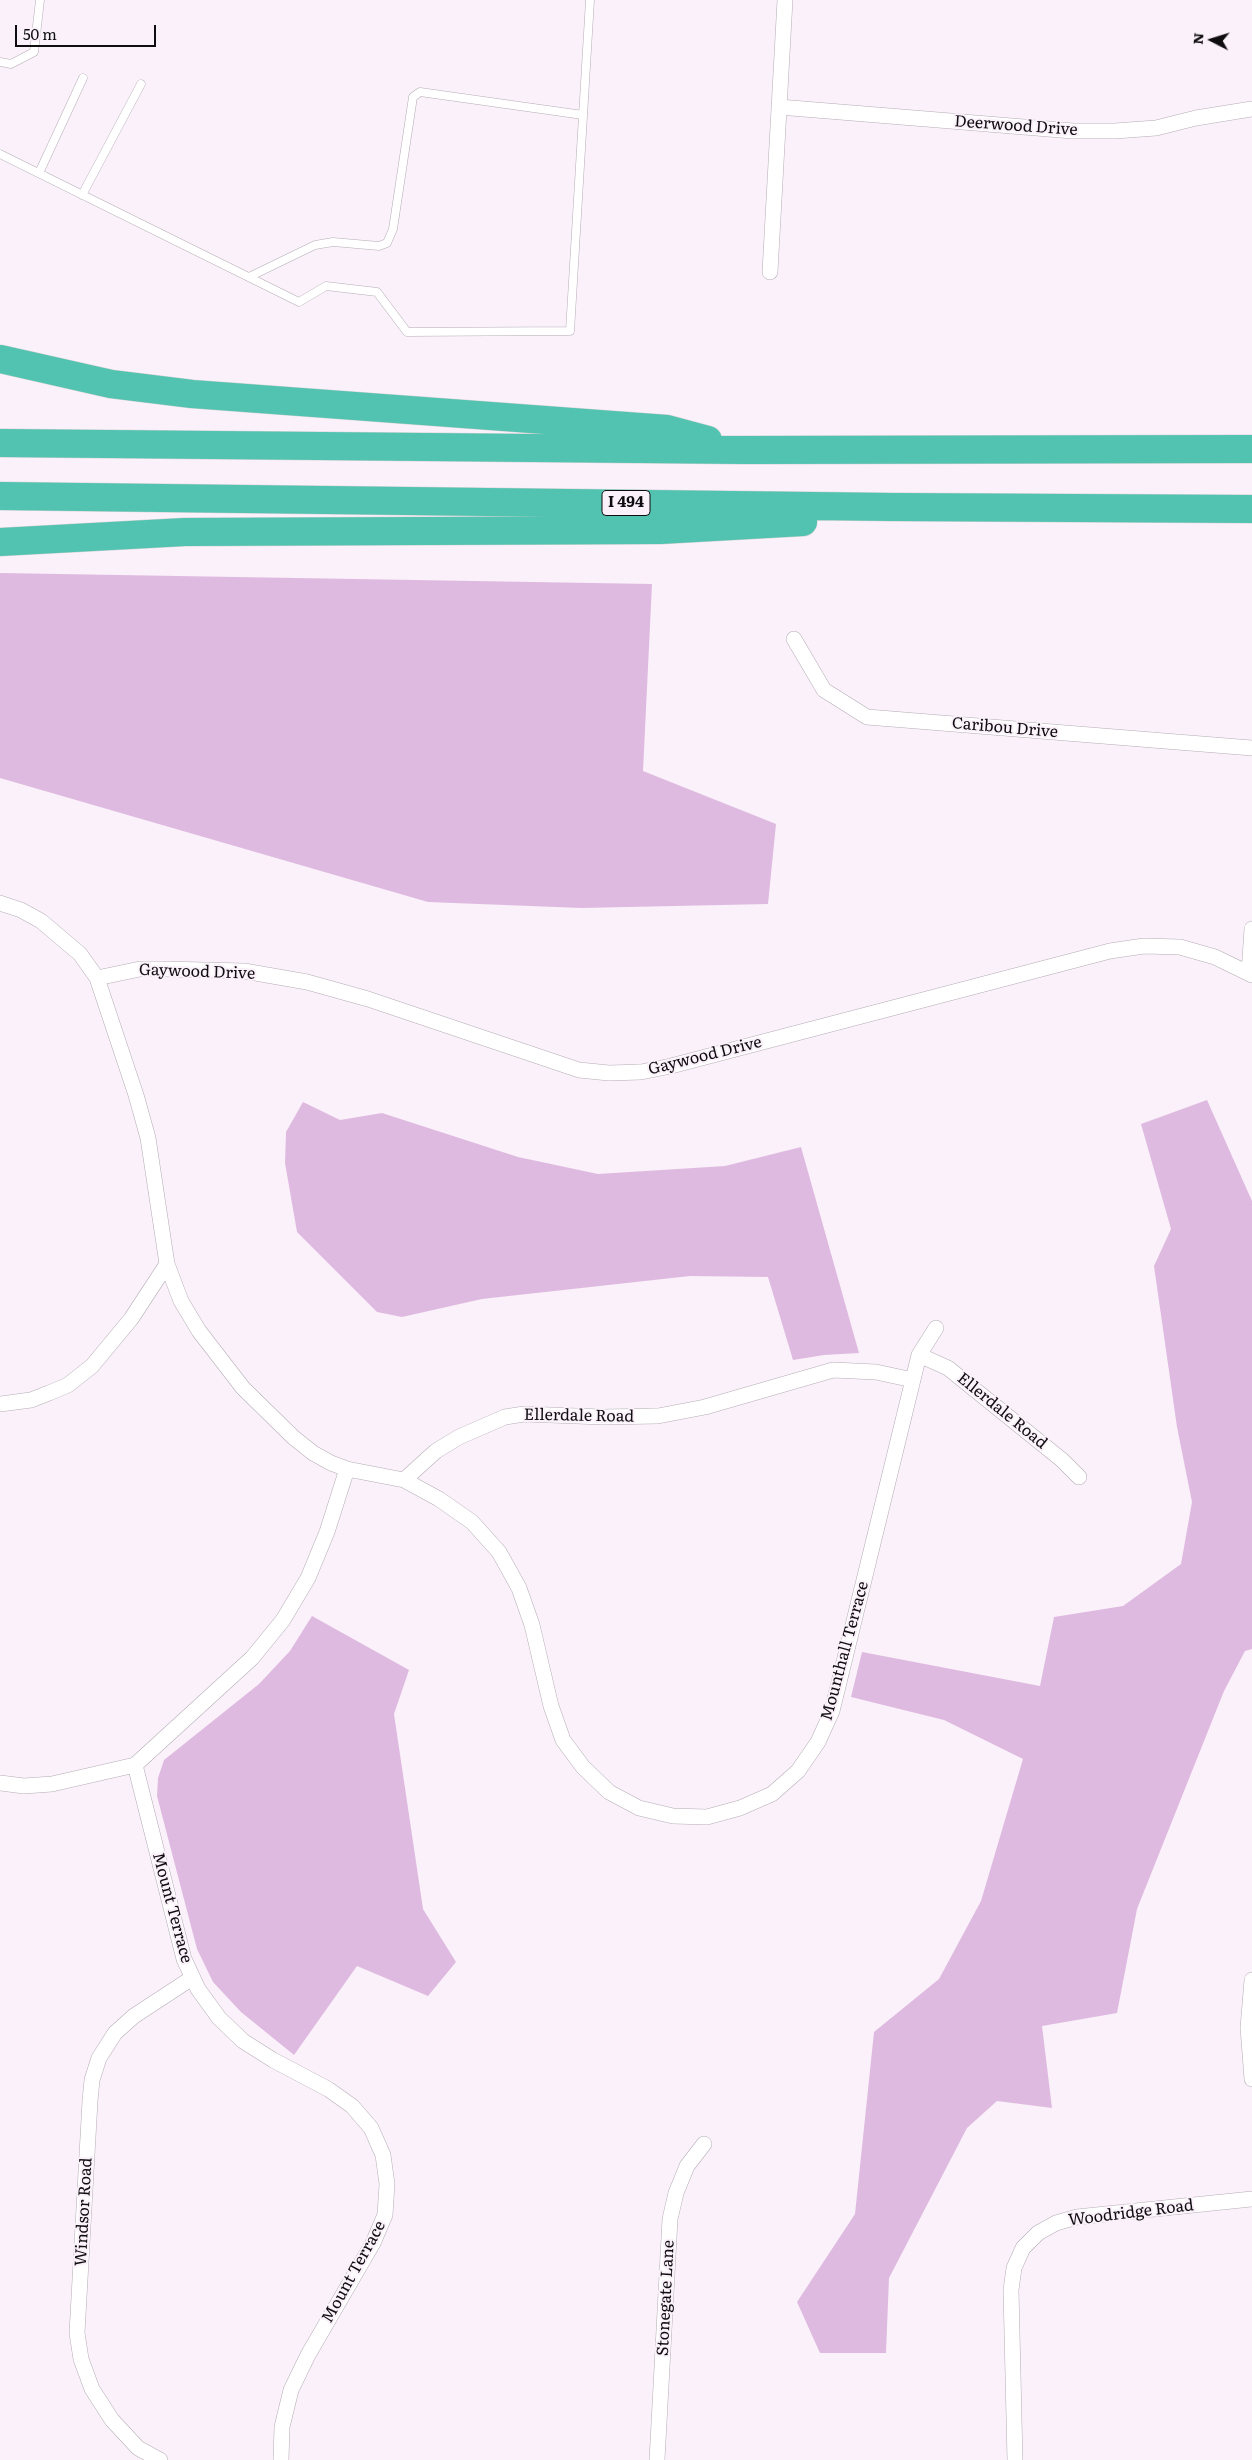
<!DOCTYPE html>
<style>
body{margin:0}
#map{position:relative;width:1252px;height:2460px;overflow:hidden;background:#faf1fa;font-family:Literata,serif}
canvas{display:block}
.north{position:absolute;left:1187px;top:15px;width:50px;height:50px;-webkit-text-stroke:4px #faf1fa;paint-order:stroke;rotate:275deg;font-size:14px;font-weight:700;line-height:20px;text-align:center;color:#0f0d0f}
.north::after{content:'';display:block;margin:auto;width:18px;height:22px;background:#0f0d0f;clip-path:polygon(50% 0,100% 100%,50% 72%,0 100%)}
.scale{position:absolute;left:15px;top:25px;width:141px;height:22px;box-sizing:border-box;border:2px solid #0f0d0f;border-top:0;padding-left:6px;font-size:15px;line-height:18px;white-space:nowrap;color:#0f0d0f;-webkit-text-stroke:4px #faf1fa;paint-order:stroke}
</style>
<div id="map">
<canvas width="1252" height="2460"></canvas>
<div class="north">N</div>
<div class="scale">50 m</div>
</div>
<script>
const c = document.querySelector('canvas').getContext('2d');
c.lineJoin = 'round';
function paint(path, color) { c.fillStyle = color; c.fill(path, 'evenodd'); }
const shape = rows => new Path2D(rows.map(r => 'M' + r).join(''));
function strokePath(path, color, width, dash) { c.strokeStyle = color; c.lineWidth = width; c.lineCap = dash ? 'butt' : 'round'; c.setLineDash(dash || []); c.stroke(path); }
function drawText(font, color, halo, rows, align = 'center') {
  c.font = font + ' Literata,serif'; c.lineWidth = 4; c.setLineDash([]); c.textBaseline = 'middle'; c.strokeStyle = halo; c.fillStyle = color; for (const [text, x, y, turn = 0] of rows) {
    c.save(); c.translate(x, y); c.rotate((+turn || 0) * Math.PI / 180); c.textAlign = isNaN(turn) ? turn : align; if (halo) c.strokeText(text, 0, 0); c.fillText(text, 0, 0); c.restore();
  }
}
paint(shape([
 [0,573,652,584,643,771,776,824,768,904,581,908,428,902,0,778],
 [1207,1100,1252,1201,1252,1649,1245,1651,1224,1691,1137,1909,1117,2013,1042,2026,1052,2108,997,2101,967,2128,889,2278,886,2353,820,2353,797,2302,855,2214,874,2032,939,1979,981,1901,1023,1759,944,1720,851,1697,862,1652,1040,1686,1054,1617,1123,1606,1181,1564,1192,1502,1177,1427,1154,1266,1171,1229,1141,1124],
 [303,1102,340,1120,382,1113,518,1157,598,1174,725,1166,801,1147,859,1353,824,1355,793,1360,768,1277,690,1276,482,1299,402,1317,377,1312,297,1232,285,1163,286,1132],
 [312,1616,409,1670,394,1714,423,1909,456,1962,428,1996,357,1966,294,2055,241,2012,213,1982,197,1949,157,1796,158,1778,164,1760,259,1684,290,1651]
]), '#dfbae0');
const lane = shape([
 [0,62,11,64,34,52,40,0],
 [0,154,299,302,326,286,377,292,407,332,570,331,590,0],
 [39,173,83,78],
 [82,195,141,84],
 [249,277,315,245,333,242,379,246,387,243,393,229,413,97,420,92,583,115]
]);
const street = shape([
 [779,107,1073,131,1115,131,1156,128,1196,118,1252,109],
 [770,272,785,0],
 [794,639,824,690,867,717,1252,748],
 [0,903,21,910,41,921,80,954,97,978,136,1095,148,1138,167,1264,181,1301,199,1331,243,1388,293,1437,313,1453,331,1463,347,1469,404,1480,436,1451,459,1437,505,1417,524,1414,603,1417,658,1416,705,1407,833,1370,876,1372,913,1380],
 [1249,973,1252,929],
 [97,978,140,969,165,969,244,971,307,982,368,999,579,1070,609,1073,641,1072,671,1066,1110,951,1144,946,1180,947,1215,957,1252,975],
 [919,1355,948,1368,1062,1460,1079,1477],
 [0,1404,31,1400,49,1393,68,1385,92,1366,131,1319,167,1264],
 [404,1480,439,1499,472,1522,499,1552,519,1588,532,1625,551,1706,563,1740,583,1767,609,1792,639,1808,673,1816,707,1817,740,1808,772,1794,798,1771,818,1742,832,1711,919,1355,936,1328],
 [0,1783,24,1786,52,1784,135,1765],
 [1252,1980,1248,2028,1252,2079],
 [160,2460,138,2448,112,2420,92,2389,81,2359,77,2333,90,2101,92,2080,99,2058,115,2033,134,2016,192,1978],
 [281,2460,282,2427,291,2390,308,2355,373,2243,385,2215,387,2184,383,2155,371,2128,352,2106,328,2089,273,2060,243,2041,219,2018,198,1989,184,1959,135,1765,252,1658,283,1620,308,1578,327,1532,347,1469],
 [657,2460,670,2219,676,2193,687,2166,704,2144],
 [1015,2460,1011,2290,1014,2268,1023,2248,1038,2233,1056,2223,1077,2217,1252,2199]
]);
const highway = shape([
 [0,359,111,384,192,394,667,429,708,440],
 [0,443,745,450,1252,449],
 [0,496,893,507,1252,509],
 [0,542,185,532,660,530,803,522]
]);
strokePath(lane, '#b5adb5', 9);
strokePath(street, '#b5adb5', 16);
strokePath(highway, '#d4d3d4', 29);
strokePath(lane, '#fff', 8);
strokePath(street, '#fff', 15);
strokePath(highway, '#51c3b0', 28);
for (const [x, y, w] of [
 [626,503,48]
]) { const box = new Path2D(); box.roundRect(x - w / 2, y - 12.5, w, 25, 4); c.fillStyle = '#faf1fa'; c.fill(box); strokePath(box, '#0f0d0f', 1); }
drawText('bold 15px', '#0f0d0f', null, [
 ["I 494",626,503]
]);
drawText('16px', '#0f0d0f', '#faf1fa', [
 ["Deerwood Drive",1016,126,4],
 ["Caribou Drive",1005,728,5],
 ["Gaywood Drive",197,972,2],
 ["Gaywood Drive",705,1056,-14],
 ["Ellerdale Road",1002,1411,39],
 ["Ellerdale Road",579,1416,1],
 ["Mounthall Terrace",845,1651,-75],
 ["Mount Terrace",172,1908,75],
 ["Windsor Road",84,2212,-87],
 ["Woodridge Road",1131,2213,-7],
 ["Mount Terrace",354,2272,-61],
 ["Stonegate Lane",666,2298,-87]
]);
</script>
